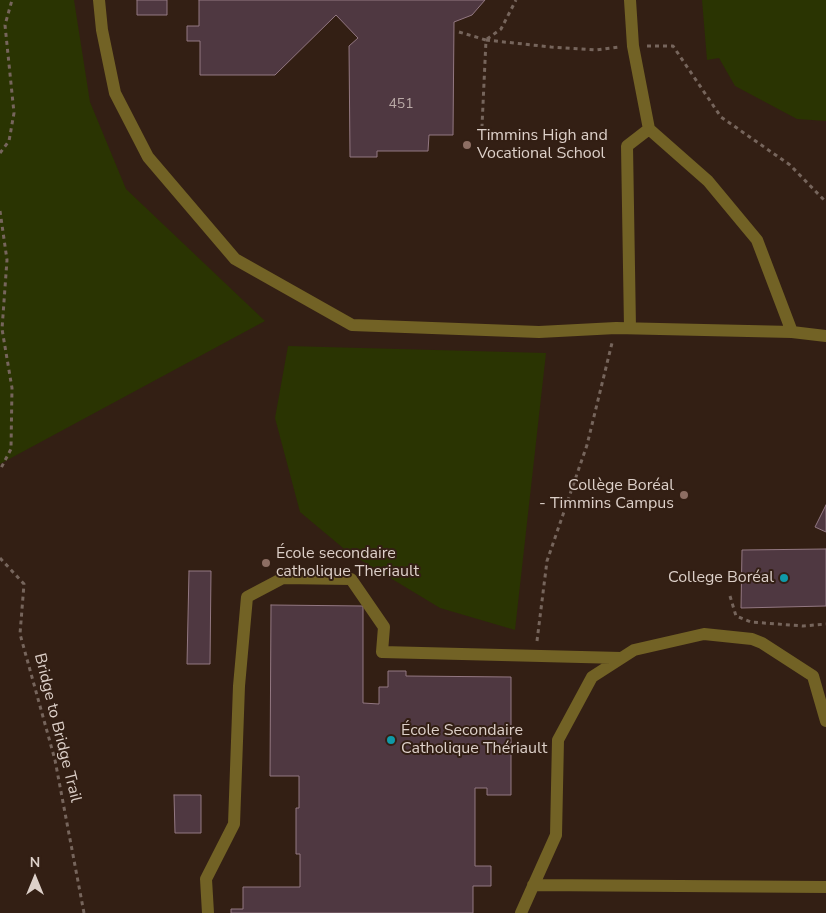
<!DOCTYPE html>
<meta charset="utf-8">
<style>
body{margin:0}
#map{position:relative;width:826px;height:913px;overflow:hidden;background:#331f14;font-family:"Nunito Sans",sans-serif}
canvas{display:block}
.north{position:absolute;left:10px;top:853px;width:50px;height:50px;-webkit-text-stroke:4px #331f14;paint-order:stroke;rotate:0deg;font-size:14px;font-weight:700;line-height:20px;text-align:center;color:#ddd0c9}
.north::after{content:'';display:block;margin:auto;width:18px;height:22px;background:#ddd0c9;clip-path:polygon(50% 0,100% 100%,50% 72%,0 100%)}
</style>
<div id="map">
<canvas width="826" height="913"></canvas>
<div class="north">N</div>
</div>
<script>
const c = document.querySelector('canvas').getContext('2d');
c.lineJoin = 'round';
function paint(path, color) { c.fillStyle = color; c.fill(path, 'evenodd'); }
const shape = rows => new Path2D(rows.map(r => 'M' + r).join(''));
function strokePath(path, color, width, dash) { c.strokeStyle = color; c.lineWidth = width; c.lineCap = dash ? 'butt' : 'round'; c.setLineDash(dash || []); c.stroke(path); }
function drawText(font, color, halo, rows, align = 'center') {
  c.font = font + ' "Nunito Sans",sans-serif'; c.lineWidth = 4; c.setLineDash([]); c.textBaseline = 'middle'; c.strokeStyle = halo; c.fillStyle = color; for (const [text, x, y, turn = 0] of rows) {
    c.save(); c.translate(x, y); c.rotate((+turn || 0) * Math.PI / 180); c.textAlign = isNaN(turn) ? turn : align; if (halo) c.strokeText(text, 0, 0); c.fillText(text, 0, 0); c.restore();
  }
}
paint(shape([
 [0,0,74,0,90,102,126,189,265,321,0,464],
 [702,0,826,0,826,121,797,119,735,86,719,58,707,60],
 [288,346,546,353,515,630,440,608,349,553,300,512,275,418]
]), '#2a3402');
const building = shape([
 [137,0,167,0,167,15,137,15,137,0],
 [199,0,485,0,472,15,454,22,453,135,429,135,428,151,377,151,377,157,350,157,349,46,358,38,336,15,275,75,200,75,200,41,187,41,187,26,199,26,199,0],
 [826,505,826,532,815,527,826,505],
 [826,549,826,606,741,608,742,550,826,549],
 [189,571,211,571,210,664,187,664,189,571],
 [271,605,363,606,363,703,379,704,379,687,388,687,388,671,406,671,406,676,511,677,511,795,487,795,487,788,475,788,475,866,491,866,491,886,473,886,473,913,231,913,231,909,243,909,243,887,300,887,300,854,296,854,296,808,299,808,299,776,270,776,271,605],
 [174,795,201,795,201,833,175,833,174,795]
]);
paint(building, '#4f3841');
strokePath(building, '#937882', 1);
strokePath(shape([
 [459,32,486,40,482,126],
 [487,39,501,29,516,0],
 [486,40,551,47,596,50,619,47],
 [647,46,673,46,721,117,790,165,826,202],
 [0,153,9,141,14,113,5,25,12,0],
 [0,211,7,260,2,329,12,388,11,449,0,470],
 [0,558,24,584,20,634,55,760,84,913],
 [730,596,736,616,751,622,803,626,826,624],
 [537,641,547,561,587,445,612,343]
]), '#76655c', 3, [4, 4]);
strokePath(shape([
 [99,0,102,30,115,93,148,157,235,259,352,325,539,332,616,328,792,332,826,336],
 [630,0,633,46,649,129,708,181,757,240,792,332],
 [630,328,627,146,649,129],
 [533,885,826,887],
 [208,913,206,879,234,824,239,686,247,597,283,578,351,579,384,627,382,652,621,658],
 [521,913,556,835,558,740,592,677,634,650,704,634,752,639,762,643,813,676,826,721]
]), '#726225', 12);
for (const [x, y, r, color] of [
 [467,145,5,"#8d6e63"],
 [684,495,5,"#8d6e63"],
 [266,563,5,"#8d6e63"],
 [784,578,5,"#0f9aa8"],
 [391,740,5,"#0f9aa8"]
]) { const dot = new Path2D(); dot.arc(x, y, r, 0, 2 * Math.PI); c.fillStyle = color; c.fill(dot); strokePath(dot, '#331f14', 2); }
drawText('14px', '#baaaa7', null, [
 ["451",401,105]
]);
drawText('16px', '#ddd0c9', '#331f14', [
 ["Timmins High and",477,136],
 ["Vocational School",477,154],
 ["Collège Boréal",674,486,"right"],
 ["- Timmins Campus",674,504,"right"],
 ["École secondaire",276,554],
 ["catholique Theriault",276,572],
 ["College Boréal",774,578,"right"],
 ["École Secondaire",401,731],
 ["Catholique Thériault",401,749]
], 'left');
drawText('16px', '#ddd0c9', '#331f14', [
 ["Bridge to Bridge Trail",57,728,76]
]);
</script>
